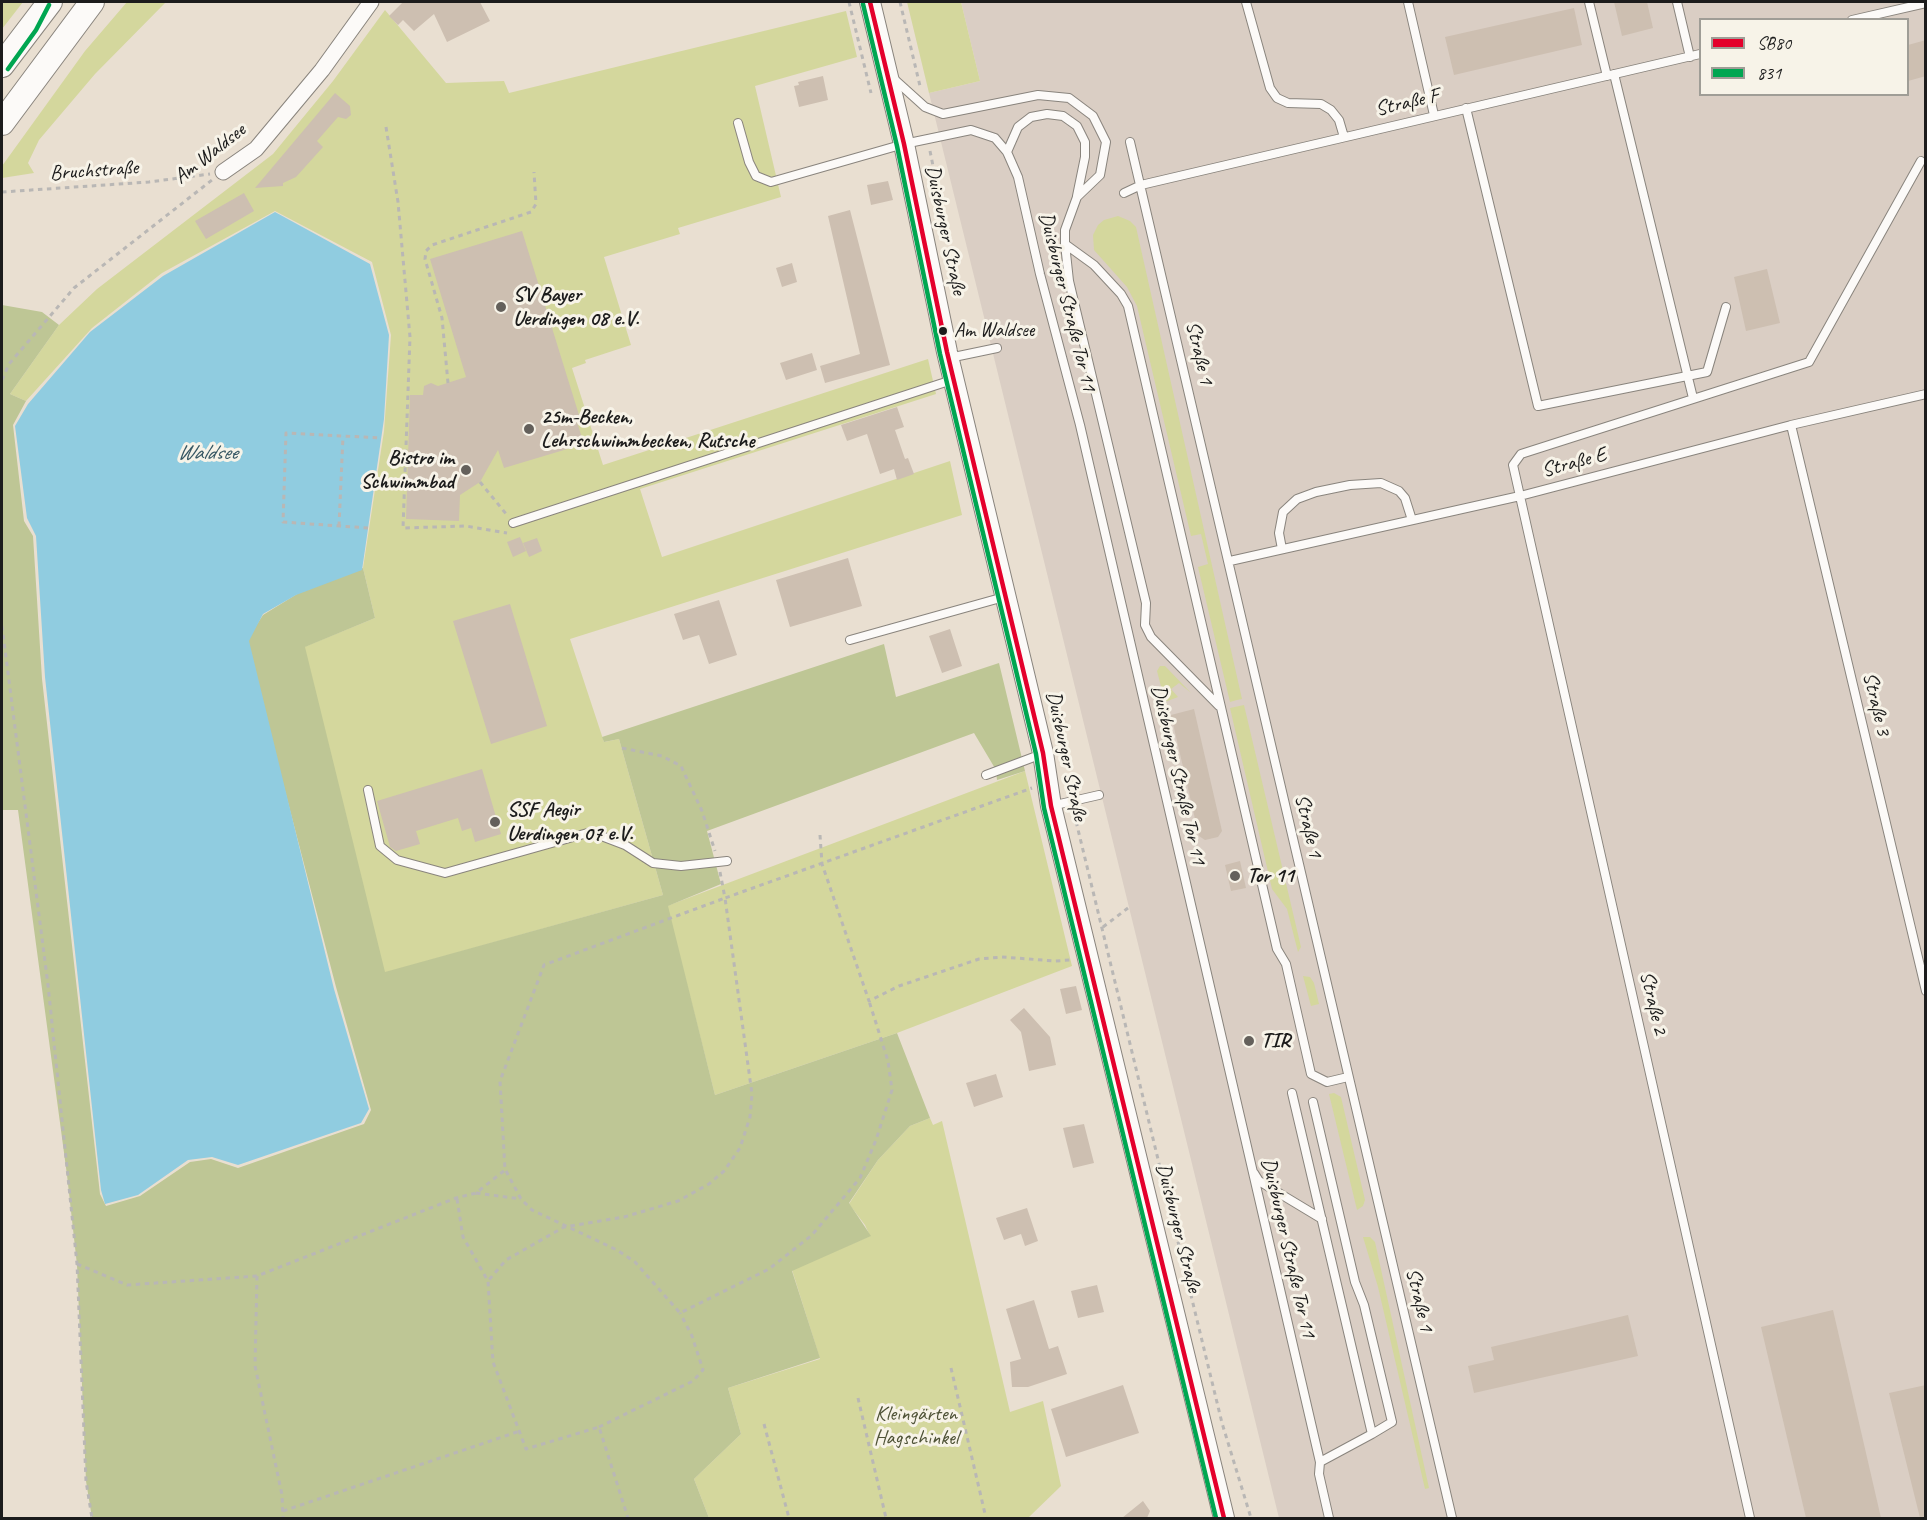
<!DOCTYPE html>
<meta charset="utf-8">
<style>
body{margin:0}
#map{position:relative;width:1927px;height:1520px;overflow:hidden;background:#e9dfd1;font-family:Caveat,sans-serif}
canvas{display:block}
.frame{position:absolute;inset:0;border:3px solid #1c1c1c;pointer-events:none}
.legend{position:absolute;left:1699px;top:18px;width:210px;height:78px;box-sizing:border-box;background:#f7f3e8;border:2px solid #9f9d96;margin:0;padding:8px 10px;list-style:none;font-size:18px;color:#1c1c1c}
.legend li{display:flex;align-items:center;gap:12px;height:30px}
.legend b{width:30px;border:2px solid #9f9d96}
</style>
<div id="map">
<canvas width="1927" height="1520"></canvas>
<div class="frame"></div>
<ul class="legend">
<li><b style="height:8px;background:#e4002b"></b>SB80</li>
<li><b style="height:8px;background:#00a651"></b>831</li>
</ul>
</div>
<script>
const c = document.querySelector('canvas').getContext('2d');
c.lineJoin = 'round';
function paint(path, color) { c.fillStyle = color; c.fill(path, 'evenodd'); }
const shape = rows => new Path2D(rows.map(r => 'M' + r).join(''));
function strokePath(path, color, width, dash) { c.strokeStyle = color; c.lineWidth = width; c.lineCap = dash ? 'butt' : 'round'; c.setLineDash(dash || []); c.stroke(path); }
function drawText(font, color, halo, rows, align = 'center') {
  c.font = font + ' Caveat,sans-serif'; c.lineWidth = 6; c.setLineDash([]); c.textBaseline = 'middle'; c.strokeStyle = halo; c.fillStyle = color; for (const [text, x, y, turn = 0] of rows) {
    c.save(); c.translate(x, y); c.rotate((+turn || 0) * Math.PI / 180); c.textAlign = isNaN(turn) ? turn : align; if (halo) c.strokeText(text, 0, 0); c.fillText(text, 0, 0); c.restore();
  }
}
paint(shape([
 [961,2,1925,2,1925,1518,1279,1518,929,93,980,81],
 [1700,20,1908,20,1908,94,1700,94]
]), '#dacec4');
paint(shape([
 [2,2,23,2,2,29],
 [127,2,166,2,95,74,39,140,28,163,34,173,2,178,2,166,85,51],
 [907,2,961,2,980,81,929,93],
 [385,10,446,83,504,81,509,93,846,11,857,57,755,86,781,197,678,228,680,234,604,257,631,345,585,360,586,363,572,368,603,465,928,359,936,394,640,489,662,557,950,461,962,515,570,639,604,742,619,739,663,895,384,973,304,647,375,618,363,568,384,431,391,335,372,262,275,211,162,273,92,328,26,401,10,394,59,325,97,289,273,154,333,81],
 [1118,216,1130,221,1136,227,1242,699,1237,700,1230,702,1198,567,1208,564,1201,534,1191,536,1137,306,1127,287,1094,250,1093,235,1098,225,1104,220],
 [1160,666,1165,666,1191,693,1179,683,1171,689,1178,697,1165,702,1157,671],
 [1244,705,1301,947,1298,952,1287,909,1272,889,1230,708],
 [1025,771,1072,966,897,1033,715,1095,667,906],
 [1303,976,1310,977,1314,983,1319,1004,1311,1006],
 [1334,1093,1341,1097,1365,1200,1363,1206,1357,1210,1329,1094],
 [930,1118,933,1125,942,1121,1010,1412,1043,1401,1061,1486,1028,1518,709,1518,694,1479,741,1434,728,1388,820,1359,792,1270,870,1236,865,1225,849,1204,878,1160,910,1126],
 [1363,1237,1370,1237,1375,1242,1429,1488,1425,1489,1378,1287]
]), '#d4d79d');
paint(shape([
 [2,305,42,312,59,325,10,394,26,401,13,425,24,521,33,536,42,679,100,1194,106,1206,140,1196,190,1162,211,1159,238,1168,364,1124,371,1110,336,987,246,641,263,615,297,594,363,568,375,618,305,647,385,972,663,895,619,739,604,742,602,737,884,644,896,697,999,663,1025,771,997,780,996,770,974,733,707,831,721,884,668,906,715,1095,897,1033,930,1118,910,1126,878,1160,849,1203,871,1236,792,1271,820,1358,728,1388,741,1434,694,1479,709,1518,92,1518,86,1481,77,1265,67,1175,18,810,2,810]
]), '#bec695');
paint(shape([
 [275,212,370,264,389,335,384,419,362,570,296,595,263,614,249,641,334,989,369,1109,361,1123,238,1165,212,1157,188,1160,138,1195,105,1204,101,1190,45,677,36,536,27,518,15,426,28,404,90,332,163,276]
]), '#90cce0');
paint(shape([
 [403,2,480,2,490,21,447,42,434,14,414,31,403,20,398,25,389,16],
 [1614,2,1647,2,1653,28,1622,36],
 [1574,8,1582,45,1454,75,1445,37],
 [1926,40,1926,76,1908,81,1908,45],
 [823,76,828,100,799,107,794,86,799,85,798,82],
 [335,93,350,106,351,115,346,119,338,117,317,141,323,147,296,177,283,183,283,186,255,188],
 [888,181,893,200,871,205,867,185],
 [244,193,254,211,206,239,195,221],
 [850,210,890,365,825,383,820,366,860,354,828,216],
 [522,231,579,415,575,416,584,444,504,468,498,450,480,482,460,495,459,521,406,519,410,395,423,395,424,386,431,383,438,386,466,377,430,259],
 [792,263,797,282,782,287,776,268],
 [1767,269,1780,323,1746,331,1734,277],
 [812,353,817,370,786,380,780,363],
 [897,407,904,427,895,430,905,459,908,458,914,474,897,480,894,469,880,474,867,434,847,441,841,425],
 [520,537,526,551,513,557,507,542],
 [537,538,542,551,529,557,523,543],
 [848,558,862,606,790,627,776,580],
 [719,600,737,655,709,664,699,635,683,640,674,614],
 [510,604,547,726,491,744,453,621],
 [950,629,962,666,942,673,929,636],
 [1194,709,1222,831,1218,837,1205,840,1199,836,1171,715],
 [482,769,501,834,475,842,471,828,462,831,458,818,416,831,420,844,396,851,390,847,377,801],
 [1240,861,1246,888,1231,891,1225,865],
 [1076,986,1082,1010,1066,1014,1060,989],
 [1024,1008,1050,1037,1056,1065,1029,1071,1021,1032,1010,1020],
 [996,1074,1003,1097,974,1107,966,1083],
 [1084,1124,1094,1163,1073,1168,1063,1128],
 [1027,1208,1038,1241,1025,1246,1021,1234,1004,1240,996,1218],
 [1097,1285,1104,1312,1078,1318,1071,1291],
 [1034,1300,1049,1349,1058,1346,1067,1374,1028,1387,1012,1387,1010,1362,1021,1359,1006,1309],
 [1833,1310,1881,1518,1806,1518,1761,1327],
 [1628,1315,1638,1356,1474,1393,1468,1366,1494,1360,1491,1347],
 [1123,1385,1139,1433,1066,1457,1051,1409],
 [1926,1385,1926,1518,1920,1518,1889,1393],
 [1143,1501,1150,1511,1147,1518,1122,1518]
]), '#cdbfb1');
const service = shape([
 [1246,2,1270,88,1277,98,1288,103,1321,104,1331,110,1339,120,1344,137],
 [1408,2,1434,115],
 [1589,2,1607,76],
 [1677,2,1690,57],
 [1852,20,1926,3],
 [1614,74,1693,398],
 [894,79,925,107,943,114,1038,95,1069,98,1093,116,1106,142,1100,175,1077,197,1065,230,1065,244,1094,265,1121,294,1128,306,1277,949,1286,964,1311,1074,1327,1082,1348,1077],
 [1466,108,1538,406,1707,372,1726,307],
 [738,123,749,162,756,176,771,182,904,144,971,130,995,138,1007,152,1018,177,1040,274,1080,425,1320,1462,1319,1474,1329,1518],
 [1130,142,1452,1518],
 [1007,152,1018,127,1031,117,1047,114,1063,116,1077,126,1085,142,1085,157,1077,196],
 [1124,193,1141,185,1700,54],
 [1065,244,1069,281,1146,603,1145,625,1151,637,1219,706],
 [949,358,997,348],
 [1791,425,1926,991],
 [513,523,952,380],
 [1282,549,1279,533,1283,512,1297,499,1316,492,1350,485,1381,483,1399,491,1405,498,1412,520],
 [1230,561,1520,496,1791,425,1926,394],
 [850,640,1004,597],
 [986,775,1042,754],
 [368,790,380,846,397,860,445,873,591,832,625,845,653,863,681,866,727,861],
 [1051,806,1099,795],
 [1292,1093,1372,1434,1320,1462],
 [1313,1102,1355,1282,1364,1305,1392,1422,1372,1434],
 [1254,1173,1259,1181,1322,1219],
 [1750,1518,1513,465,1521,454,1809,362,1921,161]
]);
const minor = shape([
 [223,172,256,149,322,70,371,2]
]);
const secondary = shape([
 [870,2,904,144,947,352,1043,753,1051,806,1224,1518]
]);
const trunk = shape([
 [2,65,50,2],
 [2,123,92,2]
]);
strokePath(service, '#89847d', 10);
strokePath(minor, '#89847d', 17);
strokePath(secondary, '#89847d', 22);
strokePath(trunk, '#89847d', 26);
strokePath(shape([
 [849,2,871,93],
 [900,2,920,86],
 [386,127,398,202,410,337,403,528,466,526,507,533],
 [930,151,949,245,952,281],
 [2,192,149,182,210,174],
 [2,380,9,364,74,288,212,180],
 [448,383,442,318,425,259,426,251,432,245,531,212,536,204,534,172],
 [480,482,507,515],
 [339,526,343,436],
 [368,528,283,522,286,433,381,438],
 [2,626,48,985,77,1264,86,1481,92,1518],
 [622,748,662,756,681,766,702,811,715,851],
 [1074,813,1222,1423,1251,1518],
 [820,835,822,864,869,1001,899,986,979,959,1002,957,1055,961,1070,960],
 [720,872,725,898,1032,788],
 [1103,927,1128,908],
 [506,1171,521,1199,532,1210,617,1250,635,1262,680,1313,769,1269,812,1235,860,1178,876,1140,892,1090,888,1061,869,1001],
 [476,1193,521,1199],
 [457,1199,463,1237,488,1281,493,1362,526,1449,599,1427,628,1518],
 [77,1264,127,1285,257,1276,456,1198,476,1193,505,1170,500,1081,544,965,725,898,752,1094,750,1117,740,1148,724,1171,709,1184,678,1201,624,1217,564,1227,506,1260,488,1281],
 [257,1276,255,1366,282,1495,283,1518],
 [951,1368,986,1518],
 [858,1398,886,1518],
 [764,1424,789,1518],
 [599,1427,693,1381,703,1370,692,1336,680,1313],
 [283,1511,520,1431]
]), '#b9b7b5', 3, [4.5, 4.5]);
strokePath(service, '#fcfaf8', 8);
strokePath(minor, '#fcfaf8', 15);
strokePath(secondary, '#fcfaf8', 20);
strokePath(trunk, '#fcfaf8', 24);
strokePath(shape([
 [870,2,904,144,947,352,1043,753,1051,806,1224,1518]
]), '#e4002b', 4.5);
strokePath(shape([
 [863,4,897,146,940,354,1036,754,1044,808,1216,1518],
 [8,69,36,30,49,5]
]), '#00a651', 4.5);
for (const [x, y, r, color] of [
 [501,307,6,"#64605b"],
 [943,331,5,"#1c1c1c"],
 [529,429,6,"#64605b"],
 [466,470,6,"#64605b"],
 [495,822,6,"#64605b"],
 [1235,876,6,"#64605b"],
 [1249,1041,6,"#64605b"]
]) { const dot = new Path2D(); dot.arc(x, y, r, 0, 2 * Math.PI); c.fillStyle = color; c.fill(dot); strokePath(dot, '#f7f3e8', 2); }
drawText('20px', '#1c1c1c', '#f7f3e8', [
 ["Am Waldsee",954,331]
], 'left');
drawText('21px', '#1c1c1c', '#f7f3e8', [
 ["Straße F",1407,103,-13],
 ["Am Waldsee",210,154,-38],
 ["Bruchstraße",94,171,-4],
 ["Duisburger Straße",945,230,78],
 ["Duisburger Straße Tor 11",1067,302,76],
 ["Straße 1",1199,353,77],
 ["Straße E",1574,463,-15],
 ["Straße 3",1876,704,77],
 ["Duisburger Straße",1066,756,78],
 ["Duisburger Straße Tor 11",1178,775,77],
 ["Straße 1",1308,826,77],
 ["Straße 2",1653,1003,77],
 ["Duisburger Straße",1178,1228,76],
 ["Duisburger Straße Tor 11",1288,1248,77],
 ["Straße 1",1419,1300,77]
]);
drawText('bold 21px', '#1c1c1c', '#f7f3e8', [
 ["SV Bayer",513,295],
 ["Uerdingen 08 e.V.",513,319],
 ["25m-Becken,",541,417],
 ["Lehrschwimmbecken, Rutsche",541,441],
 ["Bistro im",454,458,"right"],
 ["Schwimmbad",454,482,"right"],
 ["SSF Aegir",507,810],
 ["Uerdingen 07 e.V.",507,834],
 ["Tor 11",1247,876],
 ["TIR",1261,1041]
], 'left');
drawText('21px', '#4e5236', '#f7f3e8', [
 ["Kleingärten",916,1414],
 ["Hagschinkel",916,1438]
]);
drawText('italic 22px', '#375763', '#f7f3e8', [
 ["Waldsee",207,453]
]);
</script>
